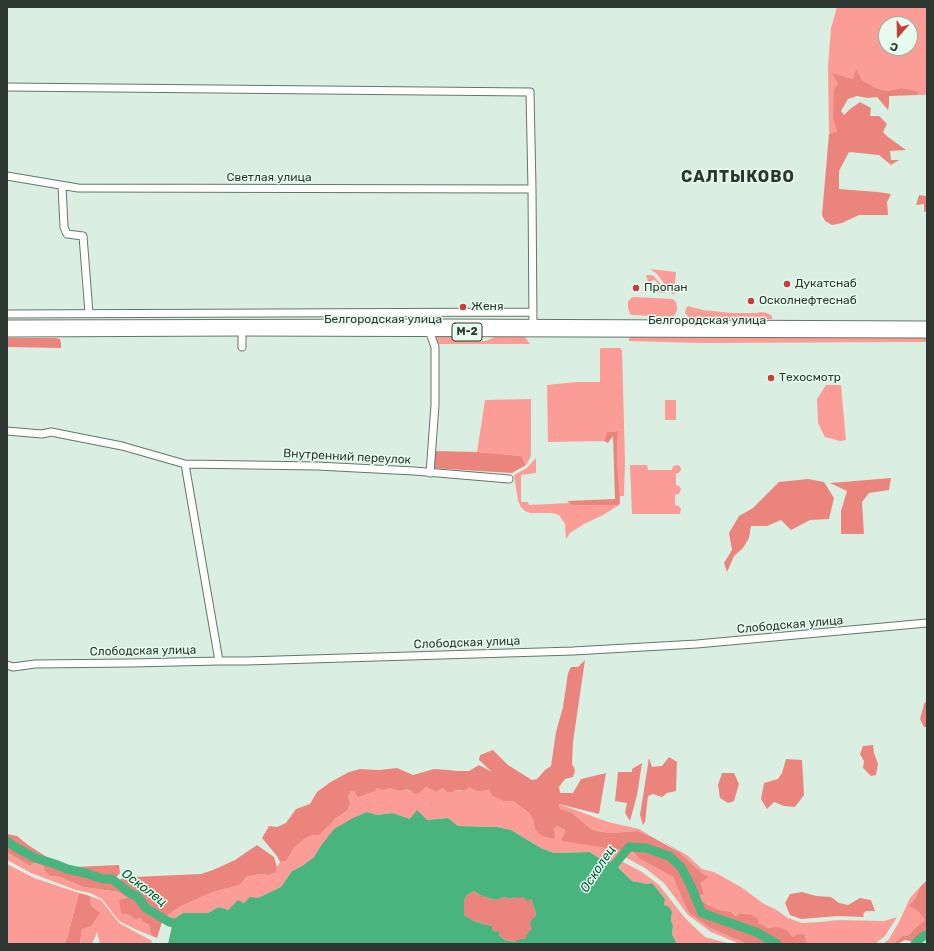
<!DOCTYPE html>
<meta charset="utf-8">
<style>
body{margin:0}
#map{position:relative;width:934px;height:951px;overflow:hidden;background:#daefe2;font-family:Rubik,sans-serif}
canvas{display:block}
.frame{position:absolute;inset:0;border:8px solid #2e3631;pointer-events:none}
.north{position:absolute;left:878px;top:16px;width:40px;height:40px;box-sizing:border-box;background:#e7fcef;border:1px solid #9dada3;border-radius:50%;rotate:200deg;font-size:11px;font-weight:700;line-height:16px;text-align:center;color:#2e3631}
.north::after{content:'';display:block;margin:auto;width:14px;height:18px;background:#cb3c3d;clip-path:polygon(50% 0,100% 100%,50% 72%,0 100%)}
</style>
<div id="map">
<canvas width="934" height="951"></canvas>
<div class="frame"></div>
<div class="north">С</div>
</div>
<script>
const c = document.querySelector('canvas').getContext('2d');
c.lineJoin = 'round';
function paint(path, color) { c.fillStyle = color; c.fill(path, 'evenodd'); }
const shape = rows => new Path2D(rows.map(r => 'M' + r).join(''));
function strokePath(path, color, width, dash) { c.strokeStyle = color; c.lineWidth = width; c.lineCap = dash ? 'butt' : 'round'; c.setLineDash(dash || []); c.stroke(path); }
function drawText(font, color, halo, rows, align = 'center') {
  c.font = font + ' Rubik,sans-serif'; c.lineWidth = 3; c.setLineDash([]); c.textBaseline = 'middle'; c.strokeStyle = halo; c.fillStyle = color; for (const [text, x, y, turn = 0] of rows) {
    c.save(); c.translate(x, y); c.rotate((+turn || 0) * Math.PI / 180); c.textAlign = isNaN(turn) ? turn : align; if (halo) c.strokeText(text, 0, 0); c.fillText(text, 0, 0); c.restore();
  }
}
paint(shape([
 [837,7,927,7,927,95,918,95,919,93,901,88,887,91,876,88,862,80,856,70,853,79,833,74,838,84,837,131,829,134,828,66,831,28],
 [886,24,910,24,910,48,886,48],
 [650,269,676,272,674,295,671,293,657,274],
 [646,275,650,275,654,276,666,291,665,293,649,292,649,287,653,289,655,288,657,283,656,281,654,280,648,282],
 [634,297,673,299,676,302,677,307,677,311,673,317,632,315,630,314,628,308,628,302,631,298],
 [688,306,703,310,732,313,756,313,761,312,767,313,772,316,772,319,690,319,685,313,686,308],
 [439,335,452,336,467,341,486,341,499,335,524,336,530,344,437,344,436,340,436,337],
 [927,335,927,342,699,343,629,341,629,339,632,336],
 [601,348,620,348,622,350,625,461,624,496,620,496,619,505,603,515,584,524,570,533,566,539,565,524,559,515,552,513,530,513,525,511,521,507,518,501,514,475,527,468,536,458,536,473,521,475,521,502,528,502,529,505,570,503,572,505,616,505,618,431,607,432,604,441,548,442,547,385,576,382,600,382,600,349],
 [826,385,841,385,846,440,840,441,825,437,818,423,817,399],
 [531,399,531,456,526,465,521,456,477,452,485,400],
 [665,400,676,400,676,420,665,420],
 [630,465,647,465,648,470,672,470,673,466,678,465,680,466,681,469,680,472,676,474,676,485,679,486,681,489,679,494,675,495,675,505,679,506,681,509,680,514,632,514],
 [390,787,400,791,407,789,410,792,421,792,426,787,436,792,443,788,453,792,456,790,459,791,469,787,476,791,483,791,489,790,492,796,503,801,513,801,529,813,533,820,535,829,553,828,557,826,565,830,564,835,562,838,620,850,623,853,615,864,597,857,590,852,554,853,541,848,511,830,497,827,458,826,447,818,427,820,410,819,392,813,377,815,367,812,320,847,314,857,302,866,292,871,281,887,258,898,244,903,238,901,228,910,219,907,208,913,183,913,170,921,165,917,181,906,213,892,240,885,246,877,260,874,270,875,276,872,277,867,280,862,286,861,295,847,304,839,313,835,348,810,350,803,348,796,351,791,355,792,377,788,382,790],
 [559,804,608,822,639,829,652,837,638,831,609,833,591,829,571,812,560,809],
 [661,840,688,856,702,869,714,872,741,887,764,904,775,909,788,918,802,923,820,922,838,920,884,921,897,917,885,936,875,944,810,944,807,943,805,935,793,937,789,932,774,927,768,928,758,923,737,916,731,912,720,910,706,904,701,900,699,896,704,894,701,883,709,877,702,873,679,852],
 [629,848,638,858,673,877,683,901,689,913,710,928,747,944,740,944,711,932,688,915,664,883,645,868,623,856],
 [7,852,30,866,38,860,43,862,44,870,51,876,60,877,83,887,119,892,129,898,129,915,136,920,140,918,143,922,149,925,150,932,152,936,137,930,119,921,102,899,90,893,76,890,31,873,13,863,7,860],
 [619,860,642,872,659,885,685,918,705,937,731,944,677,944,672,934,673,926,671,920,672,912,664,905,665,899,652,883,647,884,632,881,616,864],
 [7,864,34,878,79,893,67,938,64,944,7,944],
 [920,887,915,899,916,909,925,920,915,928,909,935,902,936,893,944,883,944,889,939,899,922,910,898],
 [90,896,101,900,119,923,152,941,151,944,100,944,97,932,92,944,80,944,82,929,91,906]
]), '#fb9d96');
paint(shape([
 [856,69,862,80,876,88,887,91,901,88,919,92,918,95,889,96,889,105,888,110,877,97,868,98,857,96,848,99,841,111,844,115,850,109,860,102,871,108,870,116,879,116,887,124,883,132,888,137,906,150,890,151,891,160,899,160,891,165,879,155,849,152,839,171,839,189,878,192,891,194,887,202,888,215,859,215,842,223,832,225,825,221,822,215,829,134,837,131,833,118,834,90,838,84,832,73,853,79],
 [919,195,926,196,927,195,927,211,924,212,924,204,916,205],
 [7,338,56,338,60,339,61,343,61,348,7,347],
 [618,431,617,464,620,504,616,505,572,505,567,501,615,499,613,436,608,443,604,441,607,432],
 [435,451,477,452,521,456,526,465,512,473,432,468],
 [891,478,889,490,869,493,862,502,864,534,841,534,841,511,847,491,830,483],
 [808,479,824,482,834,498,829,519,810,520,791,530,781,520,767,526,751,526,749,538,743,548,734,556,727,572,724,563,732,550,729,533,739,516,753,508,779,482],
 [585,660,573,742,572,764,575,770,573,777,565,779,559,787,560,793,573,793,581,779,606,773,599,814,559,804,560,809,571,812,591,829,598,831,609,833,638,831,652,837,679,852,702,873,709,877,701,883,704,894,699,896,701,900,706,904,720,910,731,912,736,916,740,914,745,914,752,915,758,919,758,923,768,928,774,927,782,928,789,932,793,937,798,934,805,935,807,943,810,944,779,944,757,930,719,918,703,912,691,884,681,867,669,856,646,847,628,846,621,852,620,850,562,841,562,838,564,835,565,830,557,826,553,829,555,834,554,839,542,836,535,829,533,820,529,813,513,801,503,801,492,796,489,790,483,791,476,791,469,787,466,790,456,790,453,792,447,792,443,788,436,792,426,787,421,792,415,794,407,789,400,791,390,788,382,790,377,788,375,791,358,797,355,792,351,791,348,796,350,803,348,810,335,819,319,835,313,835,304,839,295,847,286,861,280,862,277,856,262,838,269,826,277,827,286,823,296,809,310,804,317,792,329,783,349,772,360,769,379,770,397,768,413,775,434,769,449,770,456,771,469,771,479,765,492,772,479,760,480,755,493,750,508,765,532,780,537,779,545,770,551,766,556,732,563,707,568,673,571,667,578,667],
 [927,700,927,727,924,727,920,719,924,704],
 [873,745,874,753,878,764,876,775,871,776,863,768,864,761,860,754,863,746],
 [669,757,677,762,676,791,667,793,662,797,653,794,648,796,645,822,643,825,640,815,649,758,652,767,662,766],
 [786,759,802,760,803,776,804,795,795,807,784,806,774,802,767,809,761,799,764,783,778,779,782,773],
 [642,763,637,795,630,821,625,813,627,803,615,801,618,772,632,772,632,769],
 [722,773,734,773,739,784,734,801,728,803,720,798,718,785],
 [7,834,17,836,28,845,50,859,73,867,119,865,120,873,114,880,93,874,87,871,67,868,55,862,36,857,17,846,7,839],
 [7,844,30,858,38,860,30,866,7,852],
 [257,845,274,857,277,867,276,872,270,875,260,874,246,877,240,885,213,892,181,906,165,917,147,907,139,895,132,893,116,882,126,876,133,877,201,874,213,870,235,860],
 [630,848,646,849,668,858,679,869,689,886,701,914,755,933,773,944,747,944,710,928,689,913,683,901,673,877,638,858],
 [43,862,66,871,84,874,103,881,109,880,114,881,129,894,138,898,145,909,163,919,157,938,152,936,150,932,149,925,143,922,140,918,136,920,129,915,121,913,119,900,128,898,119,892,83,887,60,877,50,876,44,870],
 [927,880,927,933,922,935,914,942,905,940,897,944,893,944,902,936,909,935,915,928,925,920,916,909,909,906,915,899,920,887],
 [474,891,480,895,492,899,496,900,504,897,511,899,514,897,523,897,531,899,535,910,536,916,532,929,525,939,516,942,505,940,496,932,492,930,492,926,476,922,464,915,464,901,467,895],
 [802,892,816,896,831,897,839,903,848,905,860,898,871,900,875,911,866,911,863,914,864,917,838,916,801,919,790,915,785,903,790,894],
 [79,893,90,896,91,906,100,913,91,926,82,929,80,944,64,944,67,938]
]), '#eb847d');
paint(shape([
 [417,810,427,820,448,818,458,826,497,827,511,830,541,848,554,853,590,852,597,857,615,864,632,881,647,884,652,883,665,899,664,905,669,907,672,912,671,920,673,926,672,934,677,944,168,944,172,926,169,922,183,913,208,913,219,907,228,910,238,900,244,903,250,897,258,898,281,887,292,871,302,866,314,857,320,847,334,829,353,818,367,812,377,815,392,813,410,819],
 [474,891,480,895,492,899,496,900,504,897,511,899,514,897,518,898,523,897,527,901,531,899,535,910,536,916,532,919,530,924,532,929,529,931,528,934,527,934,525,939,520,939,515,942,505,940,499,935,499,931,496,932,492,930,492,926,476,922,464,915,464,901,467,895]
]), '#4ab47e');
strokePath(shape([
 [7,841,15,847,35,858,55,864,67,869,85,873,103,879,112,879,131,894,137,896,146,908,169,922,180,924],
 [609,874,615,864,629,847,646,848,669,856,681,867,690,884,702,913,756,932,777,944],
 [915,944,922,937,927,935]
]), '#4ab47e', 9);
const minor = shape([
 [7,87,530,92,532,189,533,325],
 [7,176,78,188,532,189],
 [62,186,64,227,67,234,83,236,89,313],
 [7,314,533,312],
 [430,333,435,347,435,405,430,473],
 [242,347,242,331],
 [7,431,42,434,51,432,122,446,185,464,317,466,414,471,509,479],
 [185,464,219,661],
 [7,665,13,667,35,664,132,663,219,661,246,661,573,651,697,644,927,623]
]);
const major = shape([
 [7,325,440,324,927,326],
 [7,332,242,331,927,333]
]);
strokePath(minor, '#64766b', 9);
strokePath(major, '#64766b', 11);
strokePath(minor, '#fff', 7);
strokePath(major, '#fff', 9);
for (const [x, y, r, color] of [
 [787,284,4,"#cb3c3d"],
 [636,288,4,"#cb3c3d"],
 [751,301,4,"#cb3c3d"],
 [463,307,4,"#cb3c3d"],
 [771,378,4,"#cb3c3d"]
]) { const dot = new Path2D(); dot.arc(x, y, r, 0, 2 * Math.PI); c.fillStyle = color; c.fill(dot); strokePath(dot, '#e7fcef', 1.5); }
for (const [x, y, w] of [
 [467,332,30]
]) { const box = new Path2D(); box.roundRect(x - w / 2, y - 9, w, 18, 3); c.fillStyle = '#e7fcef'; c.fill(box); strokePath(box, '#2e3631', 1); }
drawText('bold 11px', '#2e3631', null, [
 ["М-2",467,332]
]);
drawText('12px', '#2e3631', '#e7fcef', [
 ["Светлая улица",269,178],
 ["Белгородская улица",383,320],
 ["Белгородская улица",707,321],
 ["Внутренний переулок",347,457,3],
 ["Слободская улица",790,625,-5],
 ["Слободская улица",467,643,-2],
 ["Слободская улица",143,651,-1]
]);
drawText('12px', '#2e3631', '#e7fcef', [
 ["Дукатснаб",795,284],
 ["Пропан",644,288],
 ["Осколнефтеснаб",759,301],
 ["Женя",471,307],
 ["Техосмотр",779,378]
], 'left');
drawText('italic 13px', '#015835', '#e7fcef', [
 ["Осколец",598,869,-57],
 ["Осколец",144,888,37]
]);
c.letterSpacing = '1px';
drawText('bold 16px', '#2e3631', '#e7fcef', [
 ["САЛТЫКОВО",738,177]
]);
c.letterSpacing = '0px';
</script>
